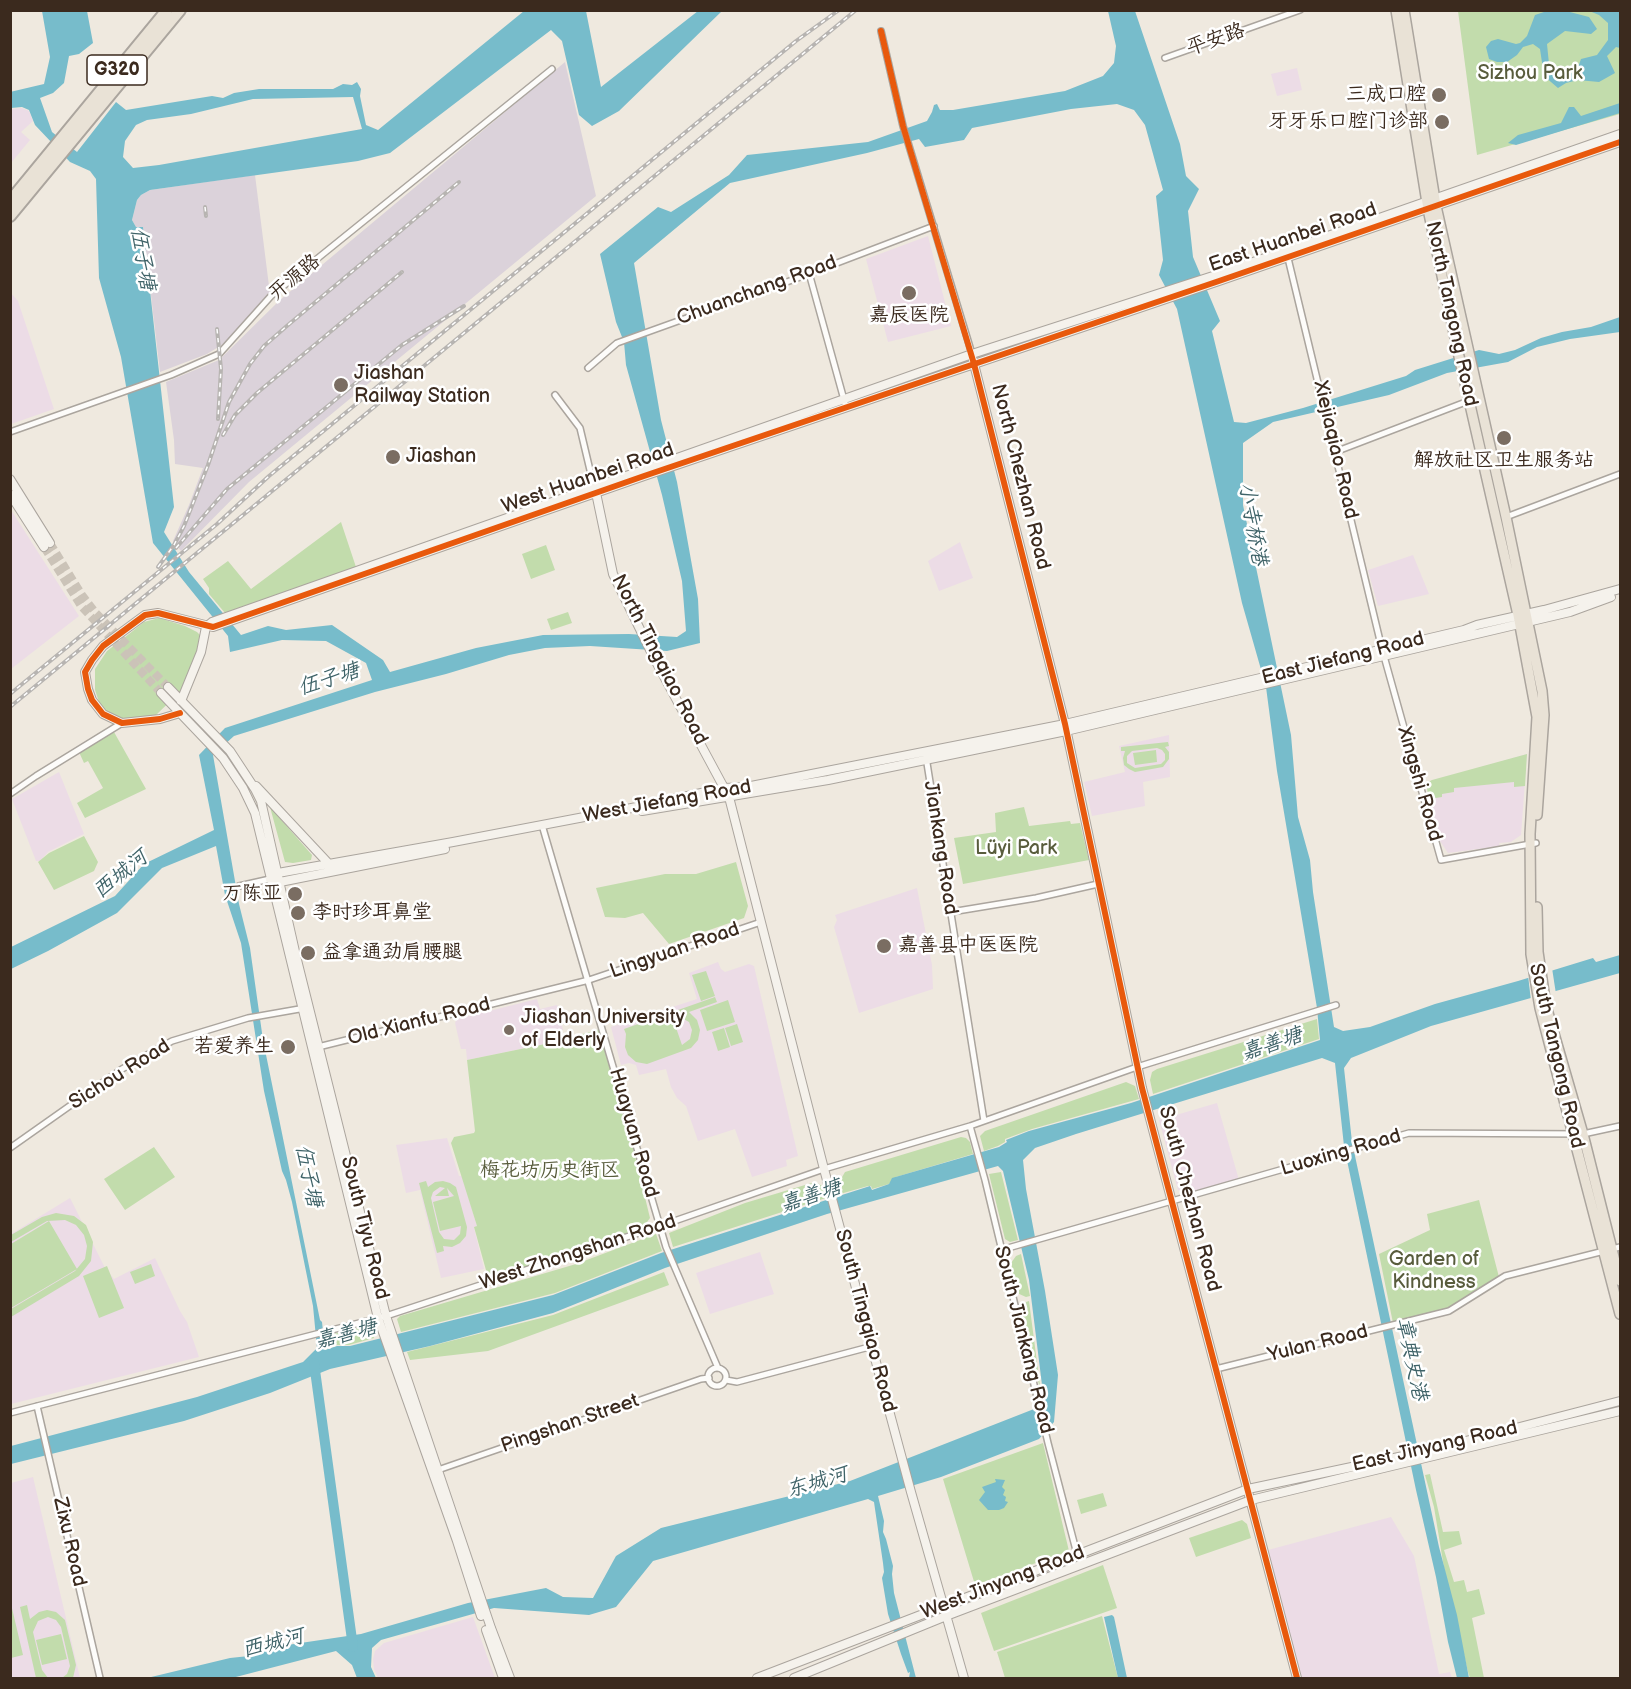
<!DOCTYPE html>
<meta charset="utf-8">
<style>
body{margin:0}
#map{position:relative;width:1631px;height:1689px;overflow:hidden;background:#efe9df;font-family:"Balsamiq Sans",sans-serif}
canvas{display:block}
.frame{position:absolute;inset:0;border:12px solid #3b2a1e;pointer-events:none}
</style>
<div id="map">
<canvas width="1631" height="1689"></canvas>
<div class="frame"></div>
</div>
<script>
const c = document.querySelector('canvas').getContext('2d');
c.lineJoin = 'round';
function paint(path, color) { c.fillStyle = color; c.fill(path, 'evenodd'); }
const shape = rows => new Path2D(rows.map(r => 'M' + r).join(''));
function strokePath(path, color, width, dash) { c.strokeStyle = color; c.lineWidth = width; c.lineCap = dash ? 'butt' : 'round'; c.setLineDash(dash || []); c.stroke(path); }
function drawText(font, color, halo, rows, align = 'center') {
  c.font = font + ' "Balsamiq Sans","LXGW WenKai TC",sans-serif'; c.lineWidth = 5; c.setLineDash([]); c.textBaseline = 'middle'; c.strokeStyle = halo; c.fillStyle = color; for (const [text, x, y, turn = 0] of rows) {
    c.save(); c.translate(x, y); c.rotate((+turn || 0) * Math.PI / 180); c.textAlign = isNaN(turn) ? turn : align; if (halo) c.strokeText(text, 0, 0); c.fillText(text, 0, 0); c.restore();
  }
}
paint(shape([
 [1297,68,1302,90,1277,96,1271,74],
 [22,108,29,111,33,121,21,132,30,140,11,163,11,109],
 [928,236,951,326,888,342,866,259],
 [10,292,18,301,54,409,11,424],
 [11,510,79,616,11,669,10,669],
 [960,542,973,578,939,591,928,561],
 [1413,555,1429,594,1378,606,1368,570],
 [1169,735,1170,777,1143,782,1145,806,1092,816,1084,782,1125,772,1119,746],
 [1527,754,1521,835,1511,842,1499,843,1500,846,1448,853,1440,841,1426,783],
 [59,772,84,834,48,852,40,861,36,861,12,799],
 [917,888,932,965,933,989,859,1013,834,927,837,920,835,915],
 [718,962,721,969,725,972,749,964,754,966,798,1156,786,1160,787,1166,752,1177,735,1129,698,1141,686,1106,677,1098,671,1087,666,1069,639,1075,636,1065,629,1063,621,1065,611,1027,697,999,689,973],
 [537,999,540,1009,557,1005,563,1030,558,1031,559,1033,554,1035,555,1042,467,1060,466,1049,461,1049,455,1023,457,1019],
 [1217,1103,1239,1180,1191,1194,1178,1190,1159,1120],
 [447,1138,459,1176,462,1176,477,1226,474,1228,484,1269,441,1278,420,1190,406,1193,396,1145],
 [70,1198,104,1266,114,1279,155,1258,180,1311,187,1322,199,1357,11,1404,11,1234],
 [760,1252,774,1294,710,1314,696,1273],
 [33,1477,80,1678,11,1678,11,1483],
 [1391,1517,1414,1556,1439,1674,1450,1672,1452,1678,1302,1678,1268,1550],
 [473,1617,495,1678,378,1678,374,1669,373,1659,375,1651,384,1643]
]), '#ecdce6');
paint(shape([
 [565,62,596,196,249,482,181,551,173,541,189,505,203,468,175,464,174,440,166,382,219,360,280,300],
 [255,175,270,294,225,343,207,354,160,372,143,227,136,227,132,220,137,200,141,195,150,190]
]), '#dbd2da');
paint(shape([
 [1458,11,1620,11,1620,114,1477,155],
 [341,522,356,567,225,613,209,594,209,588,203,579,228,561,251,589],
 [546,545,555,570,531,579,522,554],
 [568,612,572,623,551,630,547,619],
 [159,618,185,626,197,632,202,637,199,652,186,686,156,715,124,719,114,716,106,711,99,702,95,690,95,669,107,651,129,634,144,622],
 [114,732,146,789,85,818,77,803,103,788,88,761,84,763,79,752,100,737],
 [1168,742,1169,746,1165,747,1169,752,1169,759,1163,767,1135,772,1129,769,1124,765,1123,758,1125,751,1121,751,1121,747],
 [1157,748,1162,750,1165,754,1165,760,1161,764,1135,768,1127,763,1127,756,1132,751],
 [1156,750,1157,762,1135,765,1133,753],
 [1527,754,1525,786,1514,787,1514,782,1454,788,1454,792,1442,794,1442,797,1429,799,1426,783,1432,780],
 [270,807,312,855,311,860,293,863,285,862],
 [1024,807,1029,826,1070,821,1071,824,1080,823,1089,860,963,884,954,838,996,832,995,813],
 [84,836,98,862,94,871,54,890,38,862,49,853],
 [736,862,748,906,744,918,669,944,643,913,625,918,605,917,596,888,665,874,696,874],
 [706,971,715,996,701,1001,692,975],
 [715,997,717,1002,689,1012,697,1020,700,1030,698,1040,691,1048,647,1064,636,1062,628,1055,625,1047,626,1034,624,1029],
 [680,1017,689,1022,692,1030,690,1039,682,1045,673,1019],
 [728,1000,735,1022,707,1031,700,1010],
 [1317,1019,1319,1039,1153,1094,1150,1080,1152,1072,1157,1069],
 [737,1024,743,1042,731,1046,725,1028],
 [724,1028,730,1047,718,1051,712,1032],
 [600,1029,615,1083,613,1085,631,1140,650,1218,641,1230,489,1281,474,1227,477,1226,451,1143,454,1137,474,1133,475,1131,467,1060,555,1042],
 [1126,1082,1135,1086,1139,1099,1032,1129,1005,1139,1005,1142,998,1146,984,1151,980,1136,985,1131],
 [961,1137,966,1138,970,1142,973,1154,896,1177,889,1184,872,1189,871,1186,868,1186,840,1194,838,1184,845,1172],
 [154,1147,175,1177,125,1210,104,1179],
 [1001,1172,1018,1240,1010,1242,1005,1239,989,1174],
 [426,1181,428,1187,435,1182,443,1181,450,1183,456,1187,467,1227,466,1236,460,1243,452,1247,443,1246,444,1251,437,1253,419,1183],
 [440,1187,445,1188,435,1196,449,1196,447,1188,454,1196,433,1202,440,1231,461,1226,460,1234,454,1240,444,1239,439,1232,431,1198,433,1192],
 [815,1182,826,1188,829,1197,673,1247,669,1233,745,1203],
 [1479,1200,1499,1277,1448,1309,1393,1323,1379,1254,1430,1230,1427,1214],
 [56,1213,74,1216,86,1225,93,1242,91,1261,79,1276,11,1317,11,1309,75,1271,85,1259,87,1246,84,1235,76,1225,65,1220,47,1221,11,1242,11,1235,42,1217],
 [49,1221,77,1269,11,1308,11,1244],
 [656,1234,662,1251,555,1293,401,1332,397,1319,400,1316,576,1264],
 [1021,1254,1030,1296,1026,1297,1017,1293,1011,1263,1016,1256],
 [151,1264,155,1276,135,1284,130,1272],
 [107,1266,124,1308,99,1318,83,1276],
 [664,1272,669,1285,488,1351,410,1360,407,1352,553,1315],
 [1029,1301,1041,1393,1021,1309,1026,1302],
 [366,1326,371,1328,374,1338,349,1345,336,1345,325,1350,322,1337],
 [1043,1443,1069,1551,975,1585,943,1479],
 [1430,1474,1443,1532,1459,1531,1462,1544,1444,1550,1454,1582,1464,1580,1467,1592,1479,1589,1485,1614,1472,1618,1484,1678,1470,1678,1468,1672,1444,1568,1434,1507,1425,1475],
 [1103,1493,1107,1506,1081,1514,1077,1500],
 [1242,1520,1247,1524,1251,1538,1196,1557,1189,1538],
 [1103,1565,1117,1608,994,1651,981,1613],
 [11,1604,23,1655,11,1658,10,1604],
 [27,1605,30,1619,39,1612,47,1610,56,1612,65,1620,76,1665,73,1678,62,1678,67,1674,70,1666,61,1627,56,1620,48,1617,38,1621,33,1632,42,1670,48,1678,36,1678,20,1607],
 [1102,1616,1118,1678,1005,1678,997,1652],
 [61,1634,67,1659,42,1665,36,1640]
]), '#c2dcac');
paint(shape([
 [42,11,87,11,93,43,79,54,69,56,64,83,53,93,40,98,52,132,77,152,116,102,126,110,212,96,223,98,234,93,259,89,333,89,343,84,352,85,357,82,361,89,360,96,366,125,378,130,524,11,586,11,601,87,698,11,722,11,619,111,592,126,579,115,562,41,551,30,390,153,358,161,150,190,141,195,137,200,132,220,136,227,143,227,174,507,164,532,189,572,241,635,268,626,286,630,332,625,383,660,390,672,476,648,543,635,629,634,677,637,686,631,682,581,662,495,626,365,624,342,616,322,600,254,658,207,671,212,729,175,747,155,868,142,927,121,932,112,934,105,937,104,940,110,953,110,1065,91,1103,76,1114,63,1116,46,1108,11,1135,11,1180,144,1186,176,1199,189,1188,211,1193,257,1220,321,1212,331,1234,422,1246,423,1303,408,1406,376,1415,370,1479,350,1499,354,1515,350,1541,338,1562,332,1591,327,1620,317,1620,332,1570,339,1537,347,1508,362,1447,373,1389,395,1273,422,1243,443,1243,505,1291,735,1298,817,1310,860,1313,892,1334,1027,1343,1031,1370,1027,1435,1004,1518,981,1593,958,1596,962,1620,955,1620,973,1431,1026,1351,1058,1344,1068,1352,1142,1439,1547,1457,1615,1469,1678,1457,1678,1448,1642,1436,1577,1416,1490,1344,1146,1335,1063,1322,1058,1076,1134,1035,1148,1023,1160,1026,1189,1045,1291,1058,1375,1054,1422,1039,1439,941,1477,878,1496,884,1521,883,1532,886,1539,893,1566,892,1574,894,1593,916,1678,909,1678,910,1672,908,1673,901,1654,888,1614,882,1578,884,1572,883,1563,875,1509,874,1502,868,1499,653,1561,616,1607,589,1615,494,1608,381,1640,372,1648,371,1667,376,1678,357,1678,352,1665,336,1651,232,1678,147,1678,230,1658,249,1656,267,1650,267,1648,361,1634,468,1603,546,1588,563,1597,593,1598,616,1556,661,1528,850,1481,1034,1409,1043,1393,1029,1280,1003,1171,998,1166,827,1214,665,1268,553,1313,430,1346,330,1369,270,1393,184,1421,11,1464,11,1446,197,1397,303,1362,317,1348,313,1306,292,1202,286,1180,282,1171,264,1091,241,943,225,895,216,846,162,868,117,913,48,951,11,969,11,947,115,896,144,864,214,830,199,755,225,728,372,680,366,663,326,641,282,640,230,652,228,636,153,543,121,357,99,278,96,179,90,171,70,162,35,125,29,110,22,107,11,108,10,92,44,84,50,57],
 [353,97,362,129,159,165,133,168,123,157,125,141,136,125,147,120,191,114,253,99],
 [1117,104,1134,110,1145,125,1163,190,1156,196,1163,260,1159,275,1177,309,1242,603,1266,687,1277,771,1317,1008,1320,1040,1131,1103,1029,1131,1006,1140,1007,1142,999,1147,892,1178,889,1184,872,1190,870,1186,661,1253,553,1295,350,1346,337,1346,325,1350,322,1322,320,1320,263,1040,250,948,239,904,213,755,234,736,375,692,446,674,509,655,545,648,590,646,667,651,700,643,698,599,677,482,661,420,634,263,730,183,867,153,919,139,925,147,964,140,972,128,1071,109],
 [1566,11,1589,17,1597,29,1591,34,1565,31,1547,44,1549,64,1555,74,1576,73,1581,59,1597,55,1608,40,1608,23,1599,15,1587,10,1620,11,1620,48,1616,47,1607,56,1615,73,1599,82,1578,80,1566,83,1558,88,1544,76,1540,49,1533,44,1523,47,1517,55,1507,62,1497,62,1489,59,1486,47,1491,41,1498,39,1516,44,1520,43,1527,36,1535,15,1547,11],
 [1620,103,1620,113,1516,145,1508,143,1518,135,1561,123,1569,107,1574,107,1581,116],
 [995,1479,1005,1480,1002,1487,1005,1490,1003,1495,1006,1497,1005,1501,1008,1502,1004,1508,999,1510,988,1510,979,1500,985,1492,982,1487,996,1482],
 [1112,1615,1114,1617,1127,1678,1118,1678,1104,1617]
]), '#77bccb');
paint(shape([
 [1552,968,1556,994,1531,1001,1528,975]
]), '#efe9df');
strokePath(shape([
 [314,1363,353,1647]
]), '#77bccb', 10);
strokePath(shape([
 [50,543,82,595,95,612,168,687],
 [44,547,81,606,161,693]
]), '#cbc3b8', 8, [8, 4]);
const street = shape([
 [881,31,903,126,972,354],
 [1165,58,1300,10],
 [1287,254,1382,649,1441,860,1536,843],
 [809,273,846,407],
 [588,368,617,343,795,279,934,226],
 [555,395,580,428,594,487],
 [10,432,171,375,219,354,271,296,552,69],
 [1335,452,1471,400],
 [1506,517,1620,474],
 [926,757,984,1121],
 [10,794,36,776,122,723],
 [542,825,666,1247,718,1368],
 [239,886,270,879],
 [951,912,1036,898,1098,884],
 [318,1047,589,980,761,922],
 [970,1126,985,1180,1048,1443,1077,1554],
 [10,1148,122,1069,172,1041,248,1018,305,1008],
 [1001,1250,1409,1133,1583,1134,1620,1126],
 '708 1377a9 9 0 1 1 18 0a9 9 0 1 1-18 0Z',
 [1216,1369,1449,1311,1505,1276,1620,1247],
 [726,1380,737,1382,873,1346],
 [37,1406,100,1678],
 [10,1413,386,1316,660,1226,824,1169,970,1126,1137,1067,1336,1005],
 [435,1471,701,1379,709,1378]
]);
const secondary = shape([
 [973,360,1065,724,1142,1088,1297,1678],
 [10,479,50,543],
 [595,488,613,574,654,658,729,797,824,1169,911,1492,964,1678],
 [10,494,44,547],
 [168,687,230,751,255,789,261,801,296,956,386,1316,491,1628,510,1678],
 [161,693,223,758,243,788,255,813,378,1318,457,1541,481,1616],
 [181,701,201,652,206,627,212,622,972,354,1216,275,1620,134],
 [180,713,160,719,122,723,103,714,92,700,88,689,85,672,92,660,103,646,145,615,158,613,213,627,644,476,1219,281,1620,142],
 [256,786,329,864],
 [642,811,828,780,1066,731,1570,612,1611,597],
 [270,879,278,873,453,842,642,806,724,788,746,787,1065,724,1464,630,1477,625,1544,610,1620,589],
 [270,879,280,882,445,849],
 [486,1630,503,1678],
 [757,1678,1248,1489,1427,1451,1620,1401],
 [794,1678,946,1616,1251,1500,1620,1411]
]);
const primary = shape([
 [1396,10,1428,209,1458,352,1518,615,1537,717,1530,834,1531,954,1540,1008,1620,1314],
 [1404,10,1436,206,1506,517,1542,691,1544,715,1537,815],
 [1537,907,1538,952,1546,1006,1583,1134,1620,1281]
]);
const highway = shape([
 [10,201,167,10],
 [10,216,180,10]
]);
strokePath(street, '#aba59e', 8);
strokePath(secondary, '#aba59e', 10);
strokePath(primary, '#aba59e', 12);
strokePath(highway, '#aba59e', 14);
strokePath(street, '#fdfcfa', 5);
strokePath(secondary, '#f5f2ec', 8);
strokePath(primary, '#e9e2d6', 9);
strokePath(highway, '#e9e2d6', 10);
const rail = shape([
 [205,207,206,216],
 [217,329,221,369,218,419],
 [223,435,235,415,257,393,402,272],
 [176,548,227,489,402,345,464,306],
 [158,567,174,545,184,526,208,465,229,402,250,364,264,346,288,325,459,182],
 [10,694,217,524,269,476,796,41,839,10],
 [10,707,856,10]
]);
strokePath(rail, '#b7b4b1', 4);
strokePath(rail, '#fff', 1.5, [4.5]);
strokePath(shape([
 [881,31,903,126,974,364,1065,724,1142,1088,1297,1678],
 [180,713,160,719,122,723,103,714,92,700,88,689,85,672,92,660,103,646,145,615,158,613,213,627,644,476,1219,281,1620,142]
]), '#e8590c', 6);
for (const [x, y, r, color] of [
 [1439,95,8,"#7a6d62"],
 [1442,122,8,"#7a6d62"],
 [909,293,8,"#7a6d62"],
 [341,385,8,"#7a6d62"],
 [1504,438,8,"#7a6d62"],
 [393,457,8,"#7a6d62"],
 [295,894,8,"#7a6d62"],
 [298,913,8,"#7a6d62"],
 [884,946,8,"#7a6d62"],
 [308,953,8,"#7a6d62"],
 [509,1030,6,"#7a6d62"],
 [288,1047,8,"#7a6d62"]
]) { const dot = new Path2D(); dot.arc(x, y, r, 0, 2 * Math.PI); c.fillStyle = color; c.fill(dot); strokePath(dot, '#fff', 2); }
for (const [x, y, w] of [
 [117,70,60]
]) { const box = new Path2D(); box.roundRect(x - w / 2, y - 15, w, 30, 4.5); c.fillStyle = '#fff'; c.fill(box); strokePath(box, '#3b2a1e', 1.5); }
drawText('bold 18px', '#3b2a1e', null, [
 ["G320",117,70]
]);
drawText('20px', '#3b2a1e', '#fff', [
 ["平安路",1216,40,-19],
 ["East Huanbei Road",1293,238,-19],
 ["开源路",295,278,-40],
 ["Chuanchang Road",757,291,-20],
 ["North Tangong Road",1451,314,78],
 ["Xiejiaqiao Road",1335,450,77],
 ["North Chezhan Road",1020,477,76],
 ["West Huanbei Road",588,479,-19],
 ["East Jiefang Road",1343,659,-14],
 ["North Tingqiao Road",659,660,63],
 ["Xingshi Road",1419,784,74],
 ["West Jiefang Road",667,802,-10],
 ["Jiankang Road",940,848,81],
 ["Lingyuan Road",675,951,-19],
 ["Old Xianfu Road",419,1022,-14],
 ["South Tangong Road",1556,1056,77],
 ["Sichou Road",120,1075,-32],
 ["Huayuan Road",633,1133,74],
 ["Luoxing Road",1341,1153,-16],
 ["South Chezhan Road",1189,1199,75],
 ["South Tiyu Road",364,1228,76],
 ["West Zhongshan Road",578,1253,-18],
 ["South Tingqiao Road",865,1321,75],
 ["South Jiankang Road",1023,1340,76],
 ["Yulan Road",1318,1344,-14],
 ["Pingshan Street",570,1424,-19],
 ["East Jinyang Road",1435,1447,-13],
 ["Zixu Road",69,1542,77],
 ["West Jinyang Road",1003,1583,-21]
]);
drawText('20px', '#585c3c', '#fff', [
 ["Sizhou Park",1530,74],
 ["Lüyi Park",1016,849],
 ["梅花坊历史街区",550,1171],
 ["Garden of",1434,1260],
 ["Kindness",1434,1283]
]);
drawText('20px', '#3b2a1e', '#fff', [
 ["三成口腔",1426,95,"right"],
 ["牙牙乐口腔门诊部",1428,122,"right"],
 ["嘉辰医院",909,316,"center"],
 ["Jiashan",354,374],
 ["Railway Station",354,397],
 ["Jiashan",406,457],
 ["解放社区卫生服务站",1504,461,"center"],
 ["万陈亚",282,894,"right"],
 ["李时珍耳鼻堂",312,913],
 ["嘉善县中医医院",898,946],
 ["益拿通劲肩腰腿",322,953],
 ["Jiashan University",521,1018],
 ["of Elderly",521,1041],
 ["若爱养生",274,1047,"right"]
], 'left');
drawText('italic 21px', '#3f6368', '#fff', [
 ["伍子塘",142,259,81],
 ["小寺桥港",1252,524,80],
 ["伍子塘",329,680,-17],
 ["西城河",121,875,-39],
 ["嘉善塘",1272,1045,-18],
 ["伍子塘",308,1176,79],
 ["嘉善塘",811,1197,-18],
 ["嘉善塘",346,1335,-14],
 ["章典史港",1411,1359,78],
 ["东城河",817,1483,-16],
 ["西城河",273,1644,-14]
]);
</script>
